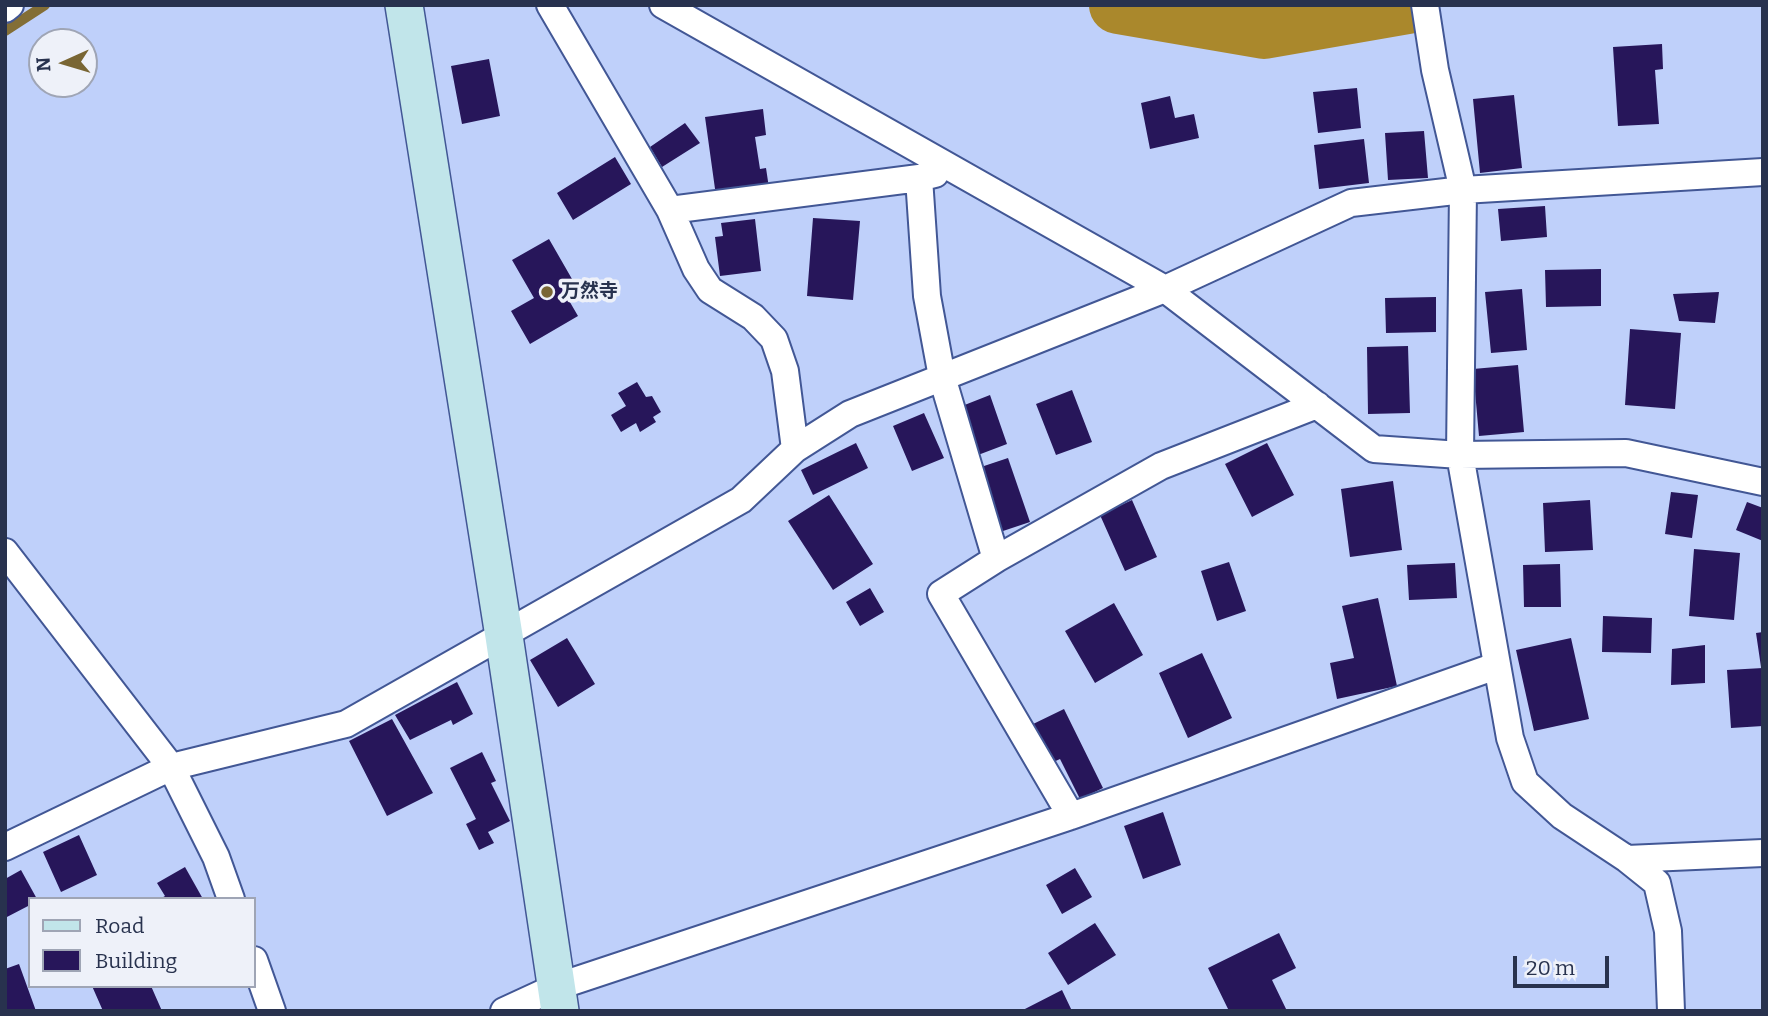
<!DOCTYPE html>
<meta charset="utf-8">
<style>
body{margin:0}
#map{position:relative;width:1768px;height:1016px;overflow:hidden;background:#bfd0fa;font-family:Bitter,serif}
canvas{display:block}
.frame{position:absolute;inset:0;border:7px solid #28324e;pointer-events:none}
.legend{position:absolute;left:28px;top:897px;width:228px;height:91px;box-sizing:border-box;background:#eef1f9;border:2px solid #9fa5b5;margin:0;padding:9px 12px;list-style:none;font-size:21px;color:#28324e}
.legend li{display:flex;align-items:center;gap:14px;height:35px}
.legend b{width:35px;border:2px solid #9fa5b5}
.north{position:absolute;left:28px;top:28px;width:70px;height:70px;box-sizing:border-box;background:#eef1f9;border:2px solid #9fa5b5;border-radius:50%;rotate:266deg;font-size:19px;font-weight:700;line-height:28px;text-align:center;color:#28324e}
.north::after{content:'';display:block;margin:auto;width:24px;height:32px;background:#796634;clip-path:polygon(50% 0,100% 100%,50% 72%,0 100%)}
.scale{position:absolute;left:1513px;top:956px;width:96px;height:32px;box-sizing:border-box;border:4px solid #28324e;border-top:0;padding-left:9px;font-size:21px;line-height:24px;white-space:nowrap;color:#28324e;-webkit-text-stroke:5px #eef1f9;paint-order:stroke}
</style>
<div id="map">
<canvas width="1768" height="1016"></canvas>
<div class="frame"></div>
<ul class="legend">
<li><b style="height:9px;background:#c1e5ea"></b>Road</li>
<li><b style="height:19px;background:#27165a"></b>Building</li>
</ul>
<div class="north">N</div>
<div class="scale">20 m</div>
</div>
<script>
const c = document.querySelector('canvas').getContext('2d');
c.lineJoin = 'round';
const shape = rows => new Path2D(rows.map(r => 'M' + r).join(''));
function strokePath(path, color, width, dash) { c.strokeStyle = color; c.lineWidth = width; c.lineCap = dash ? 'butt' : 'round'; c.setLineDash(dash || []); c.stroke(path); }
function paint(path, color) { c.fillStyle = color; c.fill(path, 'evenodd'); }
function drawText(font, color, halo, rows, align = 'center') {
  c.font = font + ' Bitter,"Noto Sans JP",serif'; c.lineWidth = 7; c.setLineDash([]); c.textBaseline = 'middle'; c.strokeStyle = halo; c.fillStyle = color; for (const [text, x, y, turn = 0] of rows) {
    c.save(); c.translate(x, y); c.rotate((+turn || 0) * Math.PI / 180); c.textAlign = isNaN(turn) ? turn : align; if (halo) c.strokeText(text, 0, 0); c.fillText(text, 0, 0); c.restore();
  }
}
strokePath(shape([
 [5,31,45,5]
]), '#836e36', 10);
strokePath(shape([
 [1118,5,1264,30,1408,5]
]), '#aa882c', 58);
paint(shape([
 [1662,44,1663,69,1655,70,1659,124,1618,126,1613,47],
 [489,59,500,116,462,124,451,66],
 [1357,88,1361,128,1318,133,1313,92],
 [1514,95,1522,168,1480,173,1473,99],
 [1170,96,1175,118,1194,114,1199,138,1150,149,1141,103],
 [763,109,766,135,755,137,760,169,766,168,769,188,716,196,705,117],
 [685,123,700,143,662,167,650,147],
 [1424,131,1428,178,1388,180,1385,133],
 [1364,139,1369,183,1319,189,1314,145],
 [615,157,631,184,573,220,557,193],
 [1545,206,1547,237,1501,241,1498,209],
 [813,218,860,221,853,300,807,296],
 [755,219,761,271,720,276,715,237,723,236,721,223],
 [549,239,572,279,560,285,578,316,530,344,511,311,534,298,512,260],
 [1601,269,1601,306,1546,307,1545,270],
 [1522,289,1527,350,1491,353,1485,292],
 [1719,292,1715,323,1679,321,1673,294],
 [1436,297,1436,332,1386,333,1385,298],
 [1630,329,1681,333,1675,409,1625,405],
 [1408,346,1410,413,1368,414,1367,347],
 [1518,365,1524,432,1479,436,1473,369],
 [637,382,646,397,652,396,661,412,653,417,656,422,640,432,636,423,621,432,611,415,626,406,618,393],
 [1072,390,1092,442,1056,455,1036,404],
 [990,395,1007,444,978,455,962,406],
 [924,413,944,458,912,471,893,426],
 [856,443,868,468,813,495,801,470],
 [1267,443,1294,495,1252,517,1225,464],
 [1008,458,1030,522,997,533,975,469],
 [1393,481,1402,550,1350,557,1341,489],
 [1671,492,1698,495,1692,538,1665,534],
 [829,495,873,564,833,590,788,521],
 [1132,500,1157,557,1125,571,1100,515],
 [1590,500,1593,550,1545,552,1543,503],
 [1747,502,1763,508,1763,541,1736,530],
 [1694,549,1740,553,1734,620,1689,616],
 [1229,562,1246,611,1217,621,1201,571],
 [1455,563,1457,598,1409,600,1407,565],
 [1560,564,1561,607,1524,607,1523,565],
 [870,588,884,612,860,626,846,602],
 [1378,598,1397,686,1337,699,1330,663,1354,658,1342,606],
 [1114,603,1143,655,1095,683,1065,631],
 [1603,616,1652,618,1651,653,1602,652],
 [1763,632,1763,667,1761,667,1756,633],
 [567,638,595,684,558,707,530,660],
 [1571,638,1589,719,1534,731,1516,650],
 [1705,645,1705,683,1671,685,1672,649],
 [1202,653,1232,718,1188,738,1159,673],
 [1763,668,1763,726,1731,728,1727,670],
 [457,682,473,714,453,725,451,720,410,740,395,715],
 [1064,709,1103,788,1080,799,1060,759,1047,765,1029,726],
 [392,719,433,793,387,816,349,741],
 [482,752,496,781,491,783,510,821,488,832,494,843,479,850,466,824,476,819,450,768],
 [1163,812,1181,865,1143,879,1124,826],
 [79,835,97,875,61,892,43,852],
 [185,867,203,899,160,899,165,896,157,883],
 [1075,868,1092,897,1062,914,1046,885],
 [21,870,37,899,30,899,30,905,5,918,5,879],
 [1095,923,1116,955,1068,985,1048,953],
 [1279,933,1296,968,1272,980,1287,1011,1229,1011,1208,968],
 [19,964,36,1011,5,1011,5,969],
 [92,986,151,986,162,1011,103,1011],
 [1062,990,1072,1011,1021,1011]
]), '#27165a');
const street = shape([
 [550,5,670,210,696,269,710,290,753,317,774,339,785,371,795,449],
 [663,5,1165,289,1374,449,1460,455,1626,453,1763,482],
 [1425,5,1435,70,1463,190,1460,455,1510,738,1525,782,1562,816,1627,859,1657,883,1668,931,1671,1011],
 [5,9,10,5],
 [919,178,927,296,942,377,996,559],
 [670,210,919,178,935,174],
 [5,552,171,767,216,857,231,899],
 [1071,816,941,594,996,559,1161,466,1317,405],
 [5,847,171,767,346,724,741,500,795,449,850,414,1165,289,1351,203,1463,190,1763,172],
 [1627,859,1763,853],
 [254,960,272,1011],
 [504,1011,556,987,1071,816,1496,666]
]);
const secondary = shape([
 [404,5,504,636,560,1011]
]);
strokePath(street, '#425795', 30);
strokePath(secondary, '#425795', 40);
strokePath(street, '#fff', 26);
strokePath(secondary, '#c1e5ea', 37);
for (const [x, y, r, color] of [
 [547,292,7,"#796634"]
]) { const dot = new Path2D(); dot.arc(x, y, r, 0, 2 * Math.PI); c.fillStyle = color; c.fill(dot); strokePath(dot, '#eef1f9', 2.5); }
drawText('bold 19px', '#28324e', '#eef1f9', [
 ["万然寺",561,292]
], 'left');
</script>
